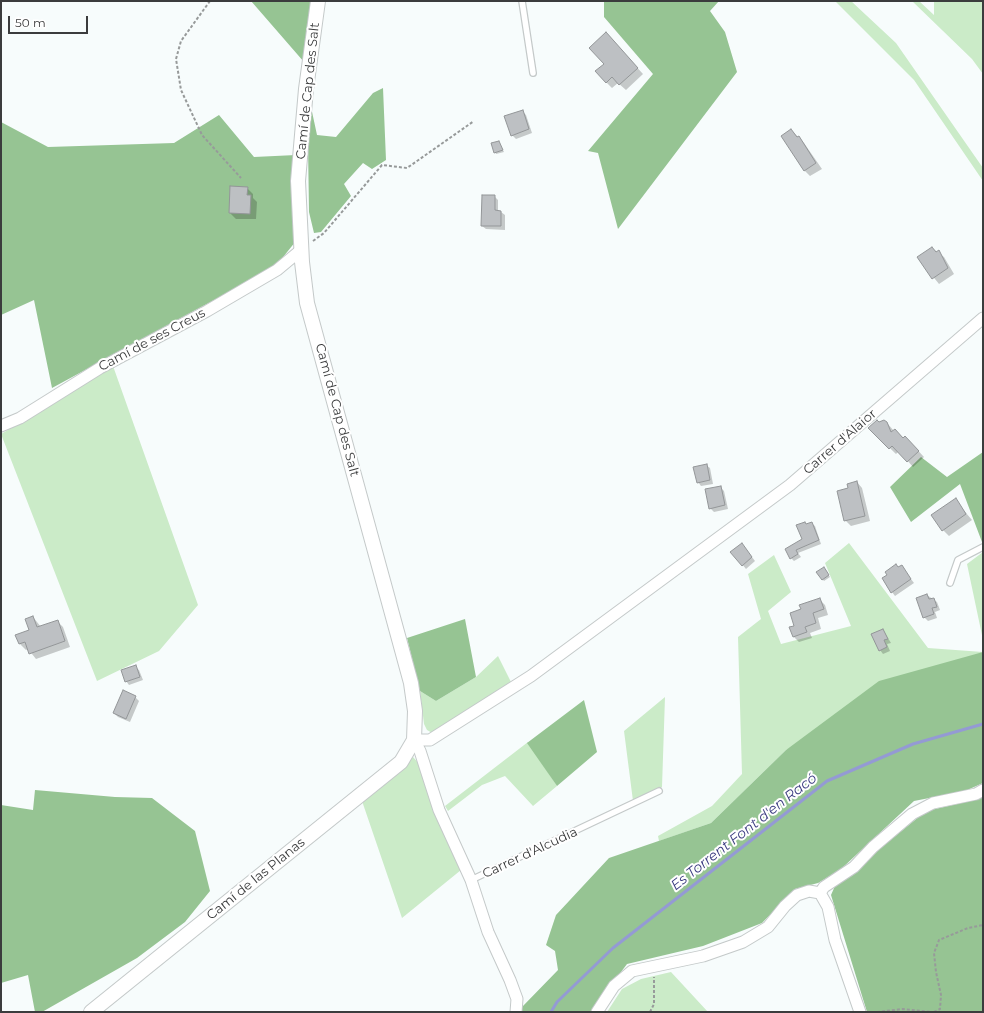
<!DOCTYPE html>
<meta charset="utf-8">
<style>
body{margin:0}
#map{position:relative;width:984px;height:1013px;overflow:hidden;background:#f7fcfc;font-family:Montserrat,sans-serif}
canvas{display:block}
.frame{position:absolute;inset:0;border:2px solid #3b3c3d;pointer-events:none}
.scale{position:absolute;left:8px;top:16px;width:80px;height:18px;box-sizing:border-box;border:2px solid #3b3c3d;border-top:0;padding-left:5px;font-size:12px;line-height:14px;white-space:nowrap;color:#3b3c3d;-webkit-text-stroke:3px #fff;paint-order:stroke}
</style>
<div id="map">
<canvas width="984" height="1013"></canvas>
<div class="frame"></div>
<div class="scale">50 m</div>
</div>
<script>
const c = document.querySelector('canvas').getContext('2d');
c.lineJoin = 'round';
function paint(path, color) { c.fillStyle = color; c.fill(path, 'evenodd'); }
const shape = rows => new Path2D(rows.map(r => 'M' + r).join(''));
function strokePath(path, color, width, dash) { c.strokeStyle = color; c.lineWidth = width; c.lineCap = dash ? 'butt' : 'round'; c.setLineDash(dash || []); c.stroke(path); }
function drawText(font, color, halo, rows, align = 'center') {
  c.font = font + ' Montserrat,sans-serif'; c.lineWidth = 4; c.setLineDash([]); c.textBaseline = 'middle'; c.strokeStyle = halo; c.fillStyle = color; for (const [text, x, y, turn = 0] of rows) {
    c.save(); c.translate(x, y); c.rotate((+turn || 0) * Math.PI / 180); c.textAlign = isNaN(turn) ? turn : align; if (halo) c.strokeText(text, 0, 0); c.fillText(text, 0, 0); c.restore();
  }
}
paint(shape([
 [835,1,851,1,896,43,983,168,983,181,914,80],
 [912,1,919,1,934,15,934,1,983,1,983,74,972,59],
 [113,366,198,605,159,651,97,681,1,434,55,403],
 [849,543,928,648,983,652,786,750,711,823,659,841,658,836,712,806,742,774,738,637,761,619,748,574,774,555,791,592,768,611,781,644,851,626,825,563],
 [983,552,983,640,967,564],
 [498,656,511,682,434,734,427,730,424,724,420,691,436,701,476,677],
 [665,697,662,787,633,801,624,731],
 [528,742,557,786,533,806,505,776,482,785,448,811,445,806],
 [413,757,422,767,461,870,402,918,362,801,399,772],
 [671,972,708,1012,607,1012,622,989,641,979]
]), '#cbebc8');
paint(shape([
 [251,1,312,1,304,62],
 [604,1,719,1,710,11,725,32,737,72,618,229,598,153,588,151,653,74,604,17],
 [383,88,386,160,372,169,363,163,344,184,351,196,321,232,314,233,309,212,308,144,311,107,317,135,336,137,373,93],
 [219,115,254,157,296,155,296,241,275,267,52,388,34,300,1,315,1,122,48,147,174,143],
 [983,452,983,542,982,542,960,484,911,522,890,487,921,457,947,477],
 [465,619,476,677,436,701,420,691,407,638],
 [983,652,983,783,965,791,914,801,840,870,818,883,795,889,762,923,703,946,627,964,591,1012,520,1012,523,1006,558,970,555,951,546,945,556,915,609,858,711,823,786,750,879,681],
 [584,700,597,752,557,786,527,743],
 [35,790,115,797,152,798,195,831,210,891,185,922,137,958,42,1012,35,1012,28,975,1,983,1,805,33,810],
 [983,796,983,1012,867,1012,831,895,835,886,853,875,872,855,926,811,975,800]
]), '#96c493');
paint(shape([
 [612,40,643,74,626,90,618,83,612,88,606,82,605,64],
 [522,111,526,115,532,133,516,139,512,135],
 [791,130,804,143,822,169,810,176,804,170],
 [499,142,504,152,496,154,492,144],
 [247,188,253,194,253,198,257,202,256,219,236,219,230,213],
 [494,196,498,200,498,211,501,212,505,215,505,230,486,229,482,226],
 [932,248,944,257,954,274,939,284,918,258],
 [878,423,887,423,894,431,911,443,924,457,913,467,899,451,896,454,869,428],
 [706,465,710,468,713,484,701,486,698,482],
 [857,482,862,488,870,521,851,526,845,520,849,489],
 [720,487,724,491,728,509,714,512,710,508],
 [955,500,972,520,949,536,943,530],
 [811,523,815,526,821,544,798,553,801,557,794,561,791,558,803,540,807,525],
 [742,544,755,561,746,569,732,552],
 [902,567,914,583,895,596,892,592,899,568],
 [825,570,830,577,824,581,818,573],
 [927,595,937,602,940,610,935,612,937,618,928,621,924,617],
 [820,600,825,605,828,615,818,618,821,629,810,633,812,638,799,642,794,637,795,626,802,610],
 [33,617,41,627,57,621,63,627,70,647,36,659,28,649,26,650,20,644,17,635,30,630],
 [883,630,891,643,887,644,890,651,883,654,880,650],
 [135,667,139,670,143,680,129,685,126,681],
 [135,697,139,701,130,722,118,717,114,713]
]), '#0003');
strokePath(shape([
 [551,1012,557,1002,613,948,827,781,913,744,983,724]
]), '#949ad4', 3);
const building = shape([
 [606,32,638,68,619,85,612,77,606,83,595,71,604,64,589,48,606,32],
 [523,110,529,129,511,136,504,116,523,110],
 [791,129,797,137,799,136,816,163,804,171,781,136,791,129],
 [499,141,503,150,494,153,491,143,499,141],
 [230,186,248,187,247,195,251,195,250,214,229,213,230,186],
 [482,195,495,195,495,210,501,211,501,226,481,226,482,195],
 [932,247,936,252,939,250,948,268,932,279,917,257,932,247],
 [877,420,879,422,884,420,887,422,891,432,895,429,903,438,905,436,919,451,907,462,892,446,889,449,868,428,877,420],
 [707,464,710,480,697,483,693,467,707,464],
 [857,481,865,516,844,521,837,491,848,488,847,484,857,481],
 [721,486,725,505,709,509,705,489,721,486],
 [956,498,966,514,942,531,931,515,956,498],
 [805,522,806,524,812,522,819,540,796,550,798,554,790,559,785,549,802,539,796,525,805,522],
 [742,543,752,557,742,566,730,552,742,543],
 [896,564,898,567,902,565,911,579,891,593,882,578,887,575,885,572,896,564],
 [824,567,829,575,822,580,816,572,824,567],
 [927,594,929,599,934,598,937,607,932,608,934,614,923,618,916,598,927,594],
 [820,598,824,609,813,613,816,623,805,627,807,632,793,637,789,627,794,626,790,613,801,609,799,605,820,598],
 [33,616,37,627,58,620,65,641,29,654,25,642,19,644,15,635,29,630,25,619,33,616],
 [883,629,888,639,884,640,887,647,879,651,871,634,883,629],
 [136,665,140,677,125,682,121,670,136,665],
 [123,690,136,696,126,719,113,713,123,690]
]);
paint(building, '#bdc0c3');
strokePath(building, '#939698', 1);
const service = shape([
 [522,1,533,73],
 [950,583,958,560,983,547],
 [471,880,659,791]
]);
const minor = shape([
 [1,426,20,418,100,368,207,311,277,270,301,250],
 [414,740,430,740,531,676,790,485,983,318],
 [414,740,420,751,439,810,471,880,488,932,510,980,517,999,516,1012],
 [820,893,824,887,854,867,873,847,912,814,933,803,976,794,983,790],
 [597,1012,614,986,632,971,703,956,743,942,768,927,785,906,797,895,809,891,820,893,828,907,835,940,860,1012]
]);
const tertiary = shape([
 [91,1012,401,762,414,740,415,711,411,683,307,303,302,262,298,181,306,89,318,1]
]);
strokePath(service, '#c4c9c9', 8);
strokePath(minor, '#c4c9c9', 13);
strokePath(tertiary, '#c4c9c9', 16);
strokePath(shape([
 [210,1,181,41,176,59,181,90,202,135,241,178],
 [313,241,324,233,382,165,407,168,474,121],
 [650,1012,654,1004,654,977],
 [877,1012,903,1009,931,1012],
 [934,1012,940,1009,941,995,936,972,934,953,939,940,968,928,983,925]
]), '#979a9a', 2, [3, 2]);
strokePath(service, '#fff', 5.5);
strokePath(minor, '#fff', 11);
strokePath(tertiary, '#fff', 14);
drawText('13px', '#3b3c3d', '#fff', [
 ["Camí de Cap des Salt",308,91,-84],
 ["Camí de ses Creus",152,340,-28],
 ["Camí de Cap des Salt",337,410,75],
 ["Carrer d'Alaior",840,442,-41],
 ["Carrer d'Alcudia",530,853,-25],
 ["Camí de las Planas",256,879,-39]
]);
drawText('italic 14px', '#3a3b80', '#fff', [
 ["Es Torrent Font d'en Racó",744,832,-38]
]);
</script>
